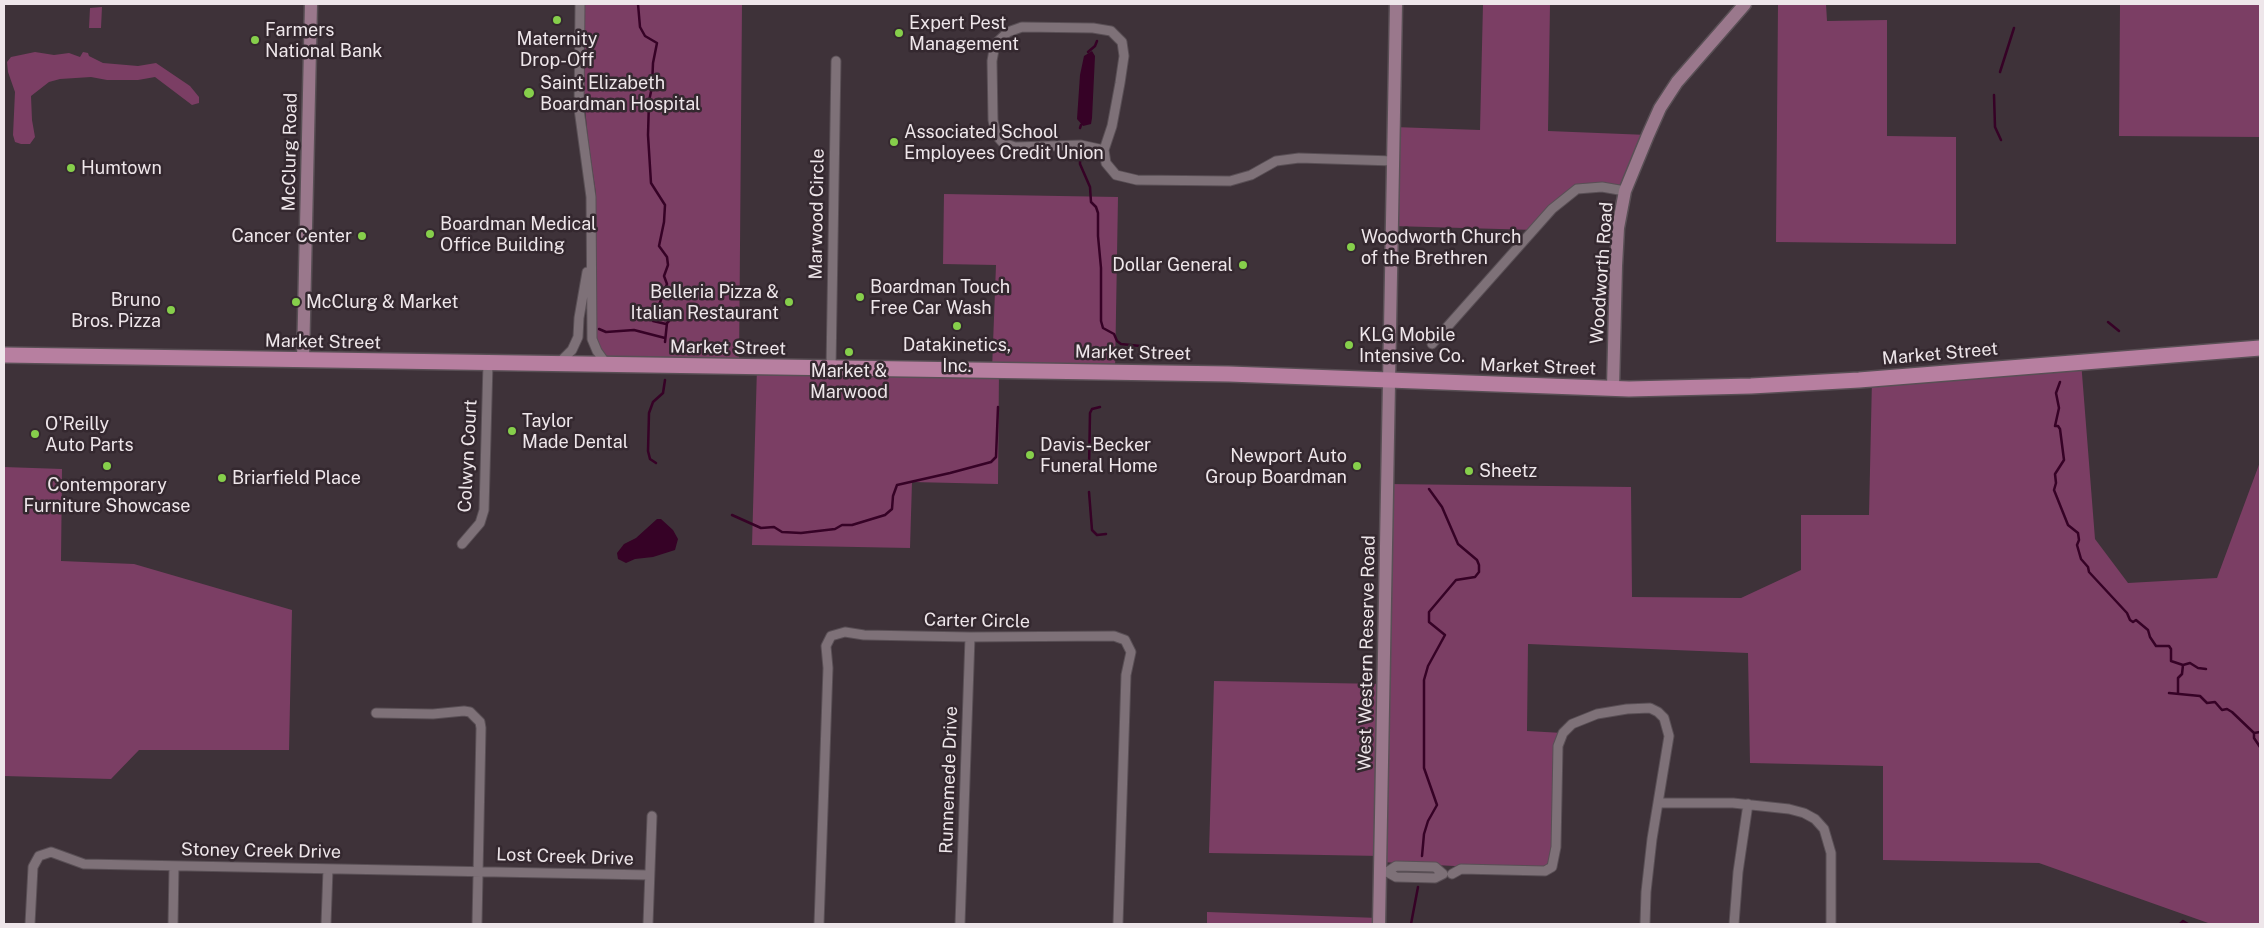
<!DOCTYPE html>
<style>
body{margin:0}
#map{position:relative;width:2264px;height:928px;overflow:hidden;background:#3e3239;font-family:"Public Sans",sans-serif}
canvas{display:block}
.frame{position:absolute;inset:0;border:5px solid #eee6ea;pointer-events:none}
</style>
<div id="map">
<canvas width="2264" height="928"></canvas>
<div class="frame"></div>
</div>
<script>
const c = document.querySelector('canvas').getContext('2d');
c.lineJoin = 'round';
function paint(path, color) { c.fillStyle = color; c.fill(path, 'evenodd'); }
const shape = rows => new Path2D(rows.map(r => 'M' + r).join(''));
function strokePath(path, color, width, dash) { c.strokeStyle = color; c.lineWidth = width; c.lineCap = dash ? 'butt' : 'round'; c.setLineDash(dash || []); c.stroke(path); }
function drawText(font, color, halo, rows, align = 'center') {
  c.font = font + ' "Public Sans",sans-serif'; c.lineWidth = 5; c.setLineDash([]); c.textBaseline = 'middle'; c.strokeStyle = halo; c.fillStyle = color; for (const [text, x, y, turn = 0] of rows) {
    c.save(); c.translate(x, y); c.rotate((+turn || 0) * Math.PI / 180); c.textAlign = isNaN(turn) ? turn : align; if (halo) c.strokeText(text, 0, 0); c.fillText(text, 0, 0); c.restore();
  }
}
paint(shape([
 [583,4,742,4,739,367,607,365,594,337,596,194,588,139,583,86],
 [1483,4,1550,4,1548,131,1648,135,1625,191,1577,189,1535,230,1392,226,1394,127,1480,130],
 [1778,4,1826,4,1827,21,1887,20,1887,136,1956,137,1956,244,1776,242],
 [2120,4,2260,4,2260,137,2119,136],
 [102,7,101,28,89,28,90,8],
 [35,52,54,55,69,53,80,57,83,52,88,53,89,56,103,63,138,66,156,63,190,86,199,97,199,103,192,105,155,77,138,80,107,80,91,77,60,79,49,82,31,96,32,120,35,137,30,144,21,144,15,142,13,135,15,92,8,72,7,62,11,57],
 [944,194,1118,197,1115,372,999,370,998,484,912,482,910,548,752,545,757,367,992,370,996,265,943,264],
 [2081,361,2095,539,2128,583,2217,578,2260,462,2260,924,2211,924,2039,863,1883,860,1883,766,1750,763,1748,653,1528,644,1527,731,1563,733,1558,746,1555,859,1545,871,1381,862,1381,856,1209,853,1214,681,1384,684,1387,484,1631,487,1632,597,1741,598,1801,570,1801,515,1869,515,1872,379],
 [4,467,62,469,61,561,134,564,292,610,289,750,139,750,111,779,4,776],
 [1207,912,1379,918,1379,924,1207,924]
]), '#7b3e64');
paint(shape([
 [1092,51,1095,56,1092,118,1091,124,1083,126,1077,119,1080,75,1084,56],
 [657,519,661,519,673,530,678,539,675,550,653,557,635,559,626,563,618,559,617,553,624,544,636,538]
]), '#360226');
strokePath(shape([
 [638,4,640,27,645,36,657,43,653,63,652,87,649,101,648,135,651,183,665,205,664,222,659,246,667,257,668,265,664,276,667,284,653,321,666,324],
 [1088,52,1095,46,1097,41],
 [2000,72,2014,28],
 [1994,95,1995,127,2001,140],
 [1080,128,1081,125],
 [1080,158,1080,164,1090,187,1091,202,1096,207,1098,213,1098,236,1101,268,1101,321,1103,328,1114,334,1117,341,1121,344,1150,347,1151,353],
 [2108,322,2119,331],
 [599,329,606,332,634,330,665,338],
 [665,342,667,323,669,321],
 [2060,382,2056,393,2059,408,2055,426,2058,426,2060,429,2064,460,2055,474,2056,483,2054,490,2068,525,2078,533,2079,540,2077,545,2081,559,2088,567,2089,572,2127,613,2130,620,2133,622,2136,620,2148,630,2150,637,2156,646,2169,646,2171,649,2171,661,2183,665,2190,663,2198,668,2206,669],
 [656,463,650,459,648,451,649,413,653,402,663,393,665,380],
 [1089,469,1090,413,1092,409,1100,407],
 [1089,492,1092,530,1097,535,1106,534],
 [732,515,761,528,774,527,782,532,801,533,835,529,842,525,852,525,885,515,892,509,893,496,897,485,950,473,991,462,996,457,998,407],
 [2169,693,2200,696,2207,703,2215,702,2222,710,2227,709,2232,712,2254,733,2260,732],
 [2178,693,2178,678,2182,674,2183,665],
 [2254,733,2254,738,2260,747],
 [1422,856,1424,834,1428,821,1437,805,1424,768,1424,680,1428,666,1445,635,1429,622,1429,612,1456,580,1475,577,1479,572,1479,565,1477,560,1458,544,1442,507,1429,489],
 [1411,924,1418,887],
 [2180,924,2183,921,2188,924]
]), '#360226', 2.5);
const street = shape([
 [580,4,579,109,591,197,592,339,597,351,607,365],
 [1104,150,1081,145,1015,147,1003,143,996,135,993,120,992,61,995,44,1008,32,1022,27,1093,28,1111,31,1122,42,1124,56,1120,83,1112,126,1104,150,1106,163,1116,175,1137,180,1230,181,1251,175,1276,161,1299,158,1394,161],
 [1432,344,1552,209,1577,189,1602,187,1625,191],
 [559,363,572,350,578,337,579,318,587,272],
 [831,368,836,61],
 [462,544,480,523,484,510,488,363],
 [376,713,433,714,464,711,470,712,480,722,481,728,477,924],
 [1659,803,1733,803,1789,809,1804,813,1815,819,1824,829,1831,853,1831,924],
 [1381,872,1387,872,1396,877,1435,878,1443,874,1435,867,1396,866,1387,872],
 [1452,874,1461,869,1545,871,1552,867,1556,847,1558,746,1563,733,1572,724,1597,714,1627,709,1650,708,1658,712,1664,718,1669,736,1652,839,1646,892,1645,924],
 [30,924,33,867,39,856,51,852,84,864,649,875],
 [173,924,174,866],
 [326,924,328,869],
 [648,924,652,816],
 [819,924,828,668,826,646,831,636,845,632,864,635,970,637,1114,636,1125,640,1131,652,1126,675,1118,924],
 [960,924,970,637],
 [1734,924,1738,872,1748,804]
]);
const secondary = shape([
 [303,360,311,4],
 [1613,388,1616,266,1618,228,1625,191,1648,135,1660,108,1677,82,1745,4],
 [1379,924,1396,4]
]);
const primary = shape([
 [4,355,1229,374,1629,389,1751,386,1859,380,2260,348]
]);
strokePath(street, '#594f55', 11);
strokePath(secondary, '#594f55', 15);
strokePath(primary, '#594f55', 18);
strokePath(street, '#7e7178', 9);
strokePath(secondary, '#9a788c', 12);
strokePath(primary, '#b77fa0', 15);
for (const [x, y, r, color] of [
 [557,20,5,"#86cf4b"],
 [899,33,5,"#86cf4b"],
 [255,40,5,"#86cf4b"],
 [529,93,6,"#86cf4b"],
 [894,142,5,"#86cf4b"],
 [71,168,5,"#86cf4b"],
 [430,234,5,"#86cf4b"],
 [362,236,5,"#86cf4b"],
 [1351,247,5,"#86cf4b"],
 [1243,265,5,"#86cf4b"],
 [860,297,5,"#86cf4b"],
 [296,302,5,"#86cf4b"],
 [789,302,5,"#86cf4b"],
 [171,310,5,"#86cf4b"],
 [957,326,5,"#86cf4b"],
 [1349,345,5,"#86cf4b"],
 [849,352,5,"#86cf4b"],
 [512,431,5,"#86cf4b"],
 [35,434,5,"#86cf4b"],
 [1030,455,5,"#86cf4b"],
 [107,466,5,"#86cf4b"],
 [1357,466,5,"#86cf4b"],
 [1469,471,5,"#86cf4b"],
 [222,478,5,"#86cf4b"]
]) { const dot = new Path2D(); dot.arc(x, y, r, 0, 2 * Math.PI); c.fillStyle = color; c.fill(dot); strokePath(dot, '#34282f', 2); }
drawText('18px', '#eee6ea', '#34282f', [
 ["Expert Pest",909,23],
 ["Management",909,44],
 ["Farmers",265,30],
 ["National Bank",265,51],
 ["Maternity",557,39,"center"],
 ["Drop-Off",557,60,"center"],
 ["Saint Elizabeth",540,83],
 ["Boardman Hospital",540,104],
 ["Associated School",904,132],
 ["Employees Credit Union",904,153],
 ["Humtown",81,168],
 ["Boardman Medical",440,224],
 ["Office Building",440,245],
 ["Cancer Center",352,236,"right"],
 ["Woodworth Church",1361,237],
 ["of the Brethren",1361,258],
 ["Dollar General",1233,265,"right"],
 ["Boardman Touch",870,287],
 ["Free Car Wash",870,308],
 ["Belleria Pizza &",779,292,"right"],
 ["Italian Restaurant",779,313,"right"],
 ["Bruno",161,300,"right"],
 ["Bros. Pizza",161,321,"right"],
 ["McClurg & Market",306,302],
 ["KLG Mobile",1359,335],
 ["Intensive Co.",1359,356],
 ["Datakinetics,",957,345,"center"],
 ["Inc.",957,366,"center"],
 ["Market &",849,371,"center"],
 ["Marwood",849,392,"center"],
 ["Taylor",522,421],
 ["Made Dental",522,442],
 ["O'Reilly",45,424],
 ["Auto Parts",45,445],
 ["Davis-Becker",1040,445],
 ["Funeral Home",1040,466],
 ["Newport Auto",1347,456,"right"],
 ["Group Boardman",1347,477,"right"],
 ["Sheetz",1479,471],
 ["Briarfield Place",232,478],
 ["Contemporary",107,485,"center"],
 ["Furniture Showcase",107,506,"center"]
], 'left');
drawText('18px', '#eee6ea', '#34282f', [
 ["McClurg Road",290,152,-89],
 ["Marwood Circle",817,214,-89],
 ["Woodworth Road",1602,273,-86],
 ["Market Street",323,342,1],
 ["Market Street",728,348,1],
 ["Market Street",1133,353,1],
 ["Market Street",1940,354,-5],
 ["Market Street",1538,367,2],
 ["Colwyn Court",468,456,-87],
 ["Carter Circle",977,621,1],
 ["West Western Reserve Road",1367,653,-89],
 ["Runnemede Drive",949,780,-88],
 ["Stoney Creek Drive",261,851,1],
 ["Lost Creek Drive",565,857,2]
]);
</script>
